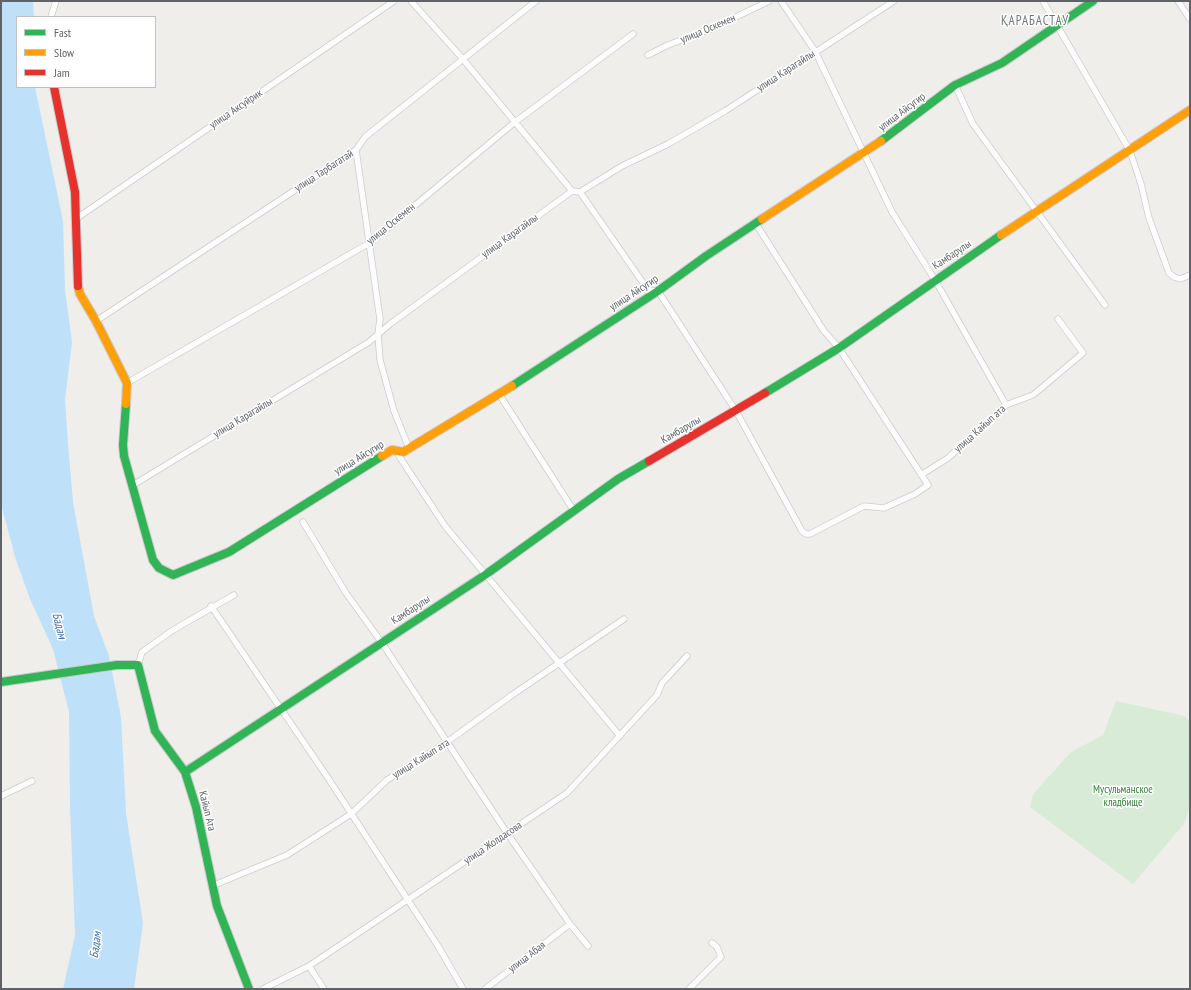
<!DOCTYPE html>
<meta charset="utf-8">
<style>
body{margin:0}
#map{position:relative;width:1191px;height:990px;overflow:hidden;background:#efeeea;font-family:"PT Sans Narrow",sans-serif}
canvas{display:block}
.frame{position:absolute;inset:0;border:2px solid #5f6368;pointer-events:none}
.legend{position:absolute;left:16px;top:16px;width:140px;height:72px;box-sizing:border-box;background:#fff;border:1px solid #bfc1c3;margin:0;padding:5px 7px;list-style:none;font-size:12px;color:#5f6368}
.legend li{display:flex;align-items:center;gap:8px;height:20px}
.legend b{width:20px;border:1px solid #bfc1c3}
</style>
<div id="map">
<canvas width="1191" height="990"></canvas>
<div class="frame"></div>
<ul class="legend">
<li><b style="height:5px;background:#30b455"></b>Fast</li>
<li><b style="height:5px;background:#ff9f0a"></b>Slow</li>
<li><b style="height:5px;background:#e5322d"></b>Jam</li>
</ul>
</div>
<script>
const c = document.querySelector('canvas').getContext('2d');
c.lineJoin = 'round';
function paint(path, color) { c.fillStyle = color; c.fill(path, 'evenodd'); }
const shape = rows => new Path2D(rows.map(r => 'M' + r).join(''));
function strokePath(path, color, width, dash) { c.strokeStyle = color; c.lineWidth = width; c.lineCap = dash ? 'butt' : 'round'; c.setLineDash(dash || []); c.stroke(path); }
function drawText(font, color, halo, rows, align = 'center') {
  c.font = font + ' "PT Sans Narrow",sans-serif'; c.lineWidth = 3; c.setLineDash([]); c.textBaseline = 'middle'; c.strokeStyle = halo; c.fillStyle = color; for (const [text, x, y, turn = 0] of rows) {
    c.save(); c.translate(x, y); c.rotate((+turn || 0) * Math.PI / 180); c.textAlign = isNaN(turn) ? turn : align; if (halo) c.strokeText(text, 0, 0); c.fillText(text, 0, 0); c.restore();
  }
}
paint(shape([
 [1116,701,1185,716,1190,722,1190,806,1184,824,1133,884,1030,807,1033,794,1071,752,1103,735]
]), '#d8ebd6');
paint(shape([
 [1,1,33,1,34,17,17,17,17,87,35,87,63,221,65,290,72,342,65,400,68,444,73,502,94,616,109,656,121,717,126,813,143,923,134,989,63,989,75,935,70,806,69,712,53,649,30,599,16,560,1,504]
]), '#bfe0f9');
const street = shape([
 [411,1,462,58,572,191],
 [781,1,815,51,892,212,935,280,1006,405],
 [1043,1,1130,151,1141,184,1149,218,1169,273,1174,277,1180,279,1190,275],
 [1178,1,1190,19],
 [51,17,56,1],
 [648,55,668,45,711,29,769,1],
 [955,85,973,124,1105,305],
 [356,150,380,319,378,334,380,360,394,411,409,448],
 [580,192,648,290,658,291,736,411,802,531,806,534,810,534,864,506,884,508,915,494,928,485,839,348,824,331,756,224],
 [77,218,394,1],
 [96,321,356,150,365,137,536,1],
 [127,383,371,242,515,122,633,34],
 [499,394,574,511],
 [403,452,399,456,445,526,620,736],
 [921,475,948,458,1006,405,1033,395,1083,353,1058,319],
 [133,485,369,342,390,324,572,191,580,192,622,166,668,144,725,111,894,1],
 [303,522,346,593,382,643,507,833,570,924,588,946],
 [211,606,328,778,438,946,463,989],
 [138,665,142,652,173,630,234,595],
 [1,796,32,781],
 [212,886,287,855,351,814,387,780,447,742,512,695,624,619],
 [309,966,324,989],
 [263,989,309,966,567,793,657,695,662,683,687,656],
 [485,989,570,924],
 [689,989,721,957,717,947,712,943]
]);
const fast = shape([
 [881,141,955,85,1002,63,1093,1],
 [512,386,658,291,706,256,762,219],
 [765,393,839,348,1001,235],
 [126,404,123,445,124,456,153,560,159,568,173,575,229,552,382,456],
 [1,682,117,665,138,665,155,731,185,772,196,807,217,906,249,989],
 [185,772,485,575,618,479,649,461]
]);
const slow = shape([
 [762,219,881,141],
 [1001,235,1190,110],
 [78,286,80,294,96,321,127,383,126,404],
 [382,456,392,450,403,452,512,386]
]);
const jam = shape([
 [54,87,75,192,78,286],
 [649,461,765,393]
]);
strokePath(street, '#cbcccc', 7);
strokePath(fast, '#cacacb', 10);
strokePath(slow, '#cacacb', 10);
strokePath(jam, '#cacacb', 10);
strokePath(street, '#fdfcfc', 5.5);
strokePath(fast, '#30b455', 8);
strokePath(slow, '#ff9f0a', 8);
strokePath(jam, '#e5322d', 8);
drawText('11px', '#5f6368', '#fff', [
 ["улица Оскемен",708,29,-23],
 ["улица Карагайлы",786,71,-33],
 ["улица Аксуйрик",236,109,-34],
 ["улица Айсугир",902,112,-37],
 ["улица Тарбагатай",324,171,-33],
 ["улица Оскемен",391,224,-39],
 ["улица Карагайлы",510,236,-36],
 ["Камбарулы",952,255,-34],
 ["улица Айсугир",634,293,-33],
 ["улица Карагайлы",243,418,-31],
 ["улица Кайып ата",980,429,-42],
 ["Камбарулы",681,430,-30],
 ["улица Айсугир",359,458,-31],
 ["Камбарулы",411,610,-33],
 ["улица Кайып ата",421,759,-32],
 ["Кайып Ата",207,811,76],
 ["улица Жолдасова",493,843,-34],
 ["улица Абая",527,957,-37]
]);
drawText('11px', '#348238', '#fff', [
 ["Мусульманское",1123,790],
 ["кладбище",1123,803]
]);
drawText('italic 12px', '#4174aa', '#fff', [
 ["Бадам",59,626,76],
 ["Бадам",96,945,-82]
]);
c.letterSpacing = '1px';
drawText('13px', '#70757a', '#fff', [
 ["ҚАРАБАСТАУ",1035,21]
]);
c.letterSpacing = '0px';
</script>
